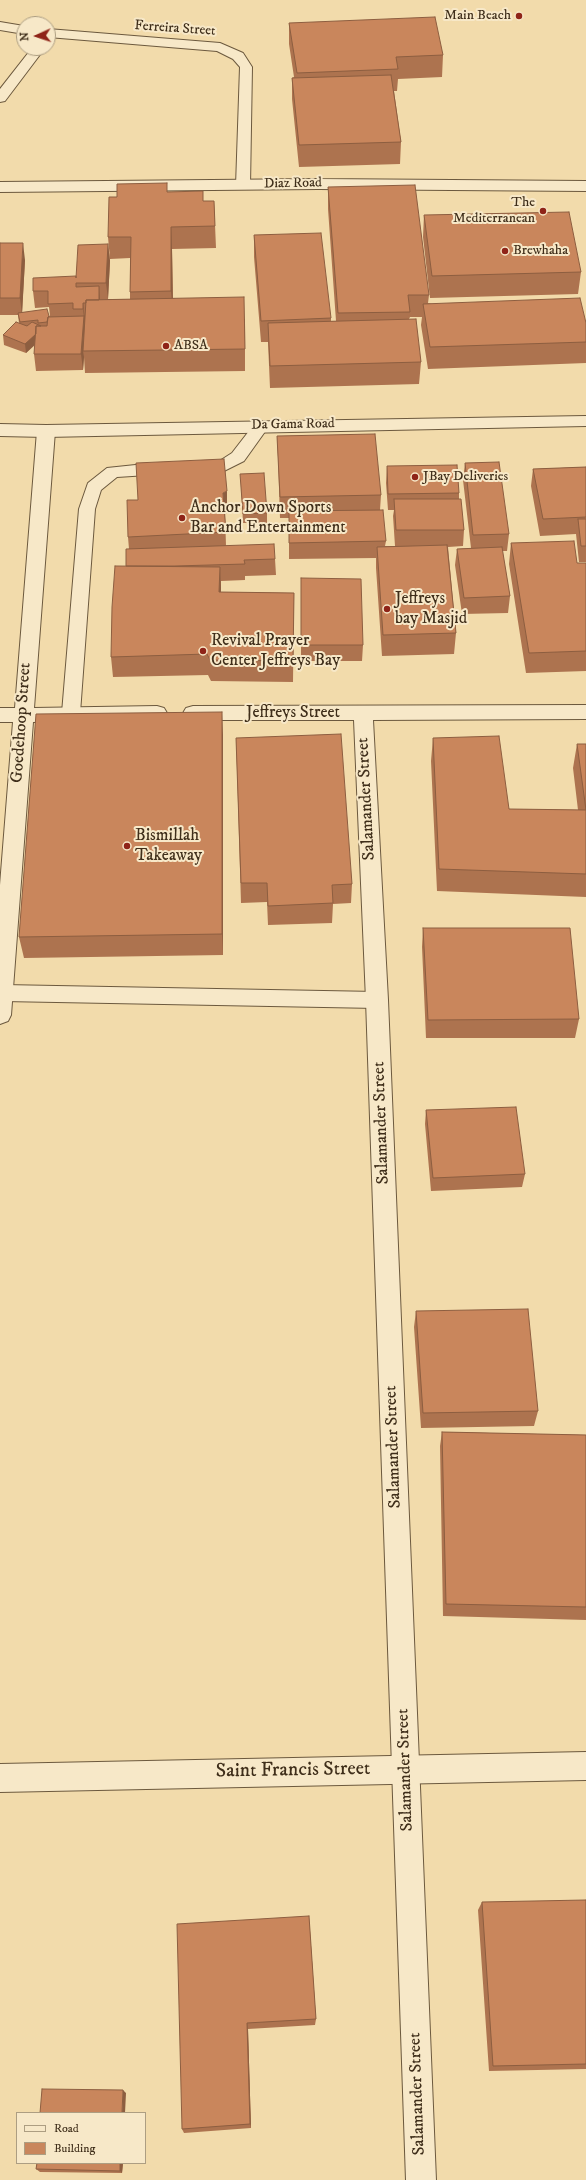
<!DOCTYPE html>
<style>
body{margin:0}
#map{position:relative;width:586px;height:2180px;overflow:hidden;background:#f2dbab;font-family:"IM FELL DW Pica",serif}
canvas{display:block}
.legend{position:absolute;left:16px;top:2112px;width:130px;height:52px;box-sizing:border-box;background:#f7e8c8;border:1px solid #ad9e82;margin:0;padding:5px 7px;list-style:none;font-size:12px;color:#3f2e1a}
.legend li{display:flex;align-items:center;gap:8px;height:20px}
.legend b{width:20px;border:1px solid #ad9e82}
.north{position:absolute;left:16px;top:16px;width:40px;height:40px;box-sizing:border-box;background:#f7e8c8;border:1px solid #ad9e82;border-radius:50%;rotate:267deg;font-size:11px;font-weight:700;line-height:16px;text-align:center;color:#3f2e1a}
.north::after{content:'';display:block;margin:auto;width:14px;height:18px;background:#8f2418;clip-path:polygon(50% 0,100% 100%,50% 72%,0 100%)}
</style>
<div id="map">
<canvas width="586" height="2180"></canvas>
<ul class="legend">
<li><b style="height:5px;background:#f7e8c8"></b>Road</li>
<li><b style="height:11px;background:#c9865c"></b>Building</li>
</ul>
<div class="north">N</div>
</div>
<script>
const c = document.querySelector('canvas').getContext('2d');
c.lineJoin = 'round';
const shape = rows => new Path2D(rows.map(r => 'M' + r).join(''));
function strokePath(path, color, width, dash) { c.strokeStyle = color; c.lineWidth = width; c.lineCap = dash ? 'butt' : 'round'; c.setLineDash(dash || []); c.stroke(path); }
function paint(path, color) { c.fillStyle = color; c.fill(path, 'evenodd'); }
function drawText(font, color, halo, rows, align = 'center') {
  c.font = font + ' "IM FELL DW Pica",serif'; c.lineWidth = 4; c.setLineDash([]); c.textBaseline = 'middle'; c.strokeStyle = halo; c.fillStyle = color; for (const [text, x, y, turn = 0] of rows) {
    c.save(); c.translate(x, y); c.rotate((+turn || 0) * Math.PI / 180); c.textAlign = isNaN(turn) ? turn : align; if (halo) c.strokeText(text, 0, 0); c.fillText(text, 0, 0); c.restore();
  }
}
const service = shape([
 [0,22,24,26,24,34,0,30,0,22],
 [48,29,220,43,243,53,252,67,250,186,248,189,238,189,236,186,240,67,233,59,217,51,48,37,48,29],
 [32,48,45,48,5,101,0,102,0,89,32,48],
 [261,421,266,422,269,426,244,461,222,472,199,475,193,474,191,470,193,466,218,462,232,453,256,422,261,421],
 [145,464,163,464,169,465,171,469,169,473,163,474,117,477,101,490,95,509,80,713,77,717,71,719,65,717,62,713,79,509,88,483,107,468,145,464],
 [3,985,377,992,384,994,387,1000,384,1006,377,1008,3,1001,0,1000,0,986,3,985]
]);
const minor = shape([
 [318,179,586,181,586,191,318,189,0,192,0,182,318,179],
 [46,425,52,427,55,431,34,708,157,706,164,708,167,713,164,718,157,720,33,722,11,1015,8,1021,0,1024,0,885,13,722,0,722,0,708,15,708,37,431,40,427,46,425],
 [586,705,586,719,373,720,388,1000,436,2180,406,2180,366,1000,354,720,193,720,186,718,183,713,186,708,193,706,586,705]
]);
const tertiary = shape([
 [586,416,586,426,46,437,0,436,0,424,46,425,586,416],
 [586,1752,586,1780,0,1792,0,1764,586,1752]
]);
strokePath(service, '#6c593e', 2);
strokePath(minor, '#6c593e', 2);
strokePath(tertiary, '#6c593e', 2);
paint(service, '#f7e8c8');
paint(minor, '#f7e8c8');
paint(tertiary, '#f7e8c8');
paint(shape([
 [289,23,443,55,442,77,398,79,397,91,394,91,401,142,400,164,299,167,292,99,292,78,294,77,289,44],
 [328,187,429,295,428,303,586,342,586,363,428,369,421,325,422,317,410,317,409,319,421,362,419,384,270,388,268,342,261,342,254,257,254,235,331,318,331,321,336,321,328,209],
 [167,192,203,201,214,201,216,248,172,249,173,298,245,319,245,371,85,373,84,357,83,370,36,371,34,354,35,345,26,353,4,345,3,335,19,323,18,315,0,315,0,243,25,260,22,312,50,316,49,307,35,308,33,291,76,278,108,244,110,261,108,299,130,299,130,258,110,259,108,237,117,197],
 [424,215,581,272,578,294,430,298,423,237],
 [277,436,381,495,380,510,386,541,385,546,395,546,393,516,394,510,388,510,386,483,387,466,459,493,459,499,464,530,463,546,448,547,456,633,454,654,382,656,376,568,376,558,289,559,289,518,280,518,278,458],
 [465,463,509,534,507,551,502,551,510,596,508,613,462,614,455,565,457,549,471,548,463,480],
 [586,467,586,562,579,562,576,534,540,536,531,486,533,469],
 [241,483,267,513,267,523,243,523],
 [227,513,225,514,226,546,275,559,276,575,245,576,245,580,221,581,221,592,294,593,293,682,211,681,208,675,113,677,111,657,126,566,129,549,128,537],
 [511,543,577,563,586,563,586,671,526,673,509,564],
 [301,578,363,645,362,661,301,661],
 [223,735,223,955,24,958,19,937],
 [236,738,352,884,351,903,333,904,332,923,268,925,267,902,241,903],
 [433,738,509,809,578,810,573,768,577,744,586,744,586,897,437,891,431,761],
 [423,928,579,1019,575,1038,426,1038,422,947],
 [426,1110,525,1174,522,1187,431,1191,425,1124],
 [416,1311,538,1411,534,1426,421,1428,414,1327],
 [442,1432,586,1435,586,1620,443,1616,440,1446],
 [482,1902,586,1903,586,2069,489,2071,478,1910],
 [309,1916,316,2019,315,2025,248,2029,251,2128,184,2133,182,2129],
 [37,2163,123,2163,122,2173,40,2172,36,2169]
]), '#ad734f');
paint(shape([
 [171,227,172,249,173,313,171,291],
 [23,243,25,260,22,315,20,298],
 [108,244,110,261,108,299,106,283],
 [99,286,100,303,99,303],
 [83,303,85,320,85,326,83,309],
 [84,316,85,333,83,351,84,357,83,370,81,354],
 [43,326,44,336,26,353,25,344],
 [227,491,227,513,224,515,223,493],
 [220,567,221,588,220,613,219,592],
 [222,712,223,735,223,955,222,934],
 [247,2023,248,2029,251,2128,250,2124],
 [123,2090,126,2093,125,2113,122,2113],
 [120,2163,123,2163,122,2173,120,2171]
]), '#8d5e40');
const building = shape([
 [435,17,443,55,396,57,398,69,297,73,289,23,435,17],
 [391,75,401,142,299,145,292,78,391,75],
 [167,183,167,192,203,191,203,201,214,201,215,226,171,227,171,291,130,292,131,237,108,237,109,197,117,197,117,184,167,183],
 [415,185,429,295,408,295,410,312,338,313,328,187,415,185],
 [569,212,581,272,432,276,424,215,569,212],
 [321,233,331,318,261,321,254,235,321,233],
 [0,243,23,243,20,298,0,298,0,243],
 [108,244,106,283,76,283,76,287,99,286,99,300,86,300,86,303,83,303,83,309,73,309,73,303,48,304,48,291,33,291,33,278,76,276,76,278,78,245,108,244],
 [244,297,245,349,83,351,86,300,244,297],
 [580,298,586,323,586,342,430,347,423,304,580,298],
 [47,309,49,316,48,317,47,322,38,323,38,320,20,322,18,313,47,309],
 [84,316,81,354,34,354,36,326,47,326,48,317,84,316],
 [416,319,421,362,270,366,268,323,416,319],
 [16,322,27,326,32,322,41,326,36,326,36,334,25,344,3,335,16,322],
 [375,434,381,495,280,497,277,436,375,434],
 [224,459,227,491,223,493,226,532,128,537,127,500,138,500,136,463,224,459],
 [499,462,509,534,473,535,465,463,499,462],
 [457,465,459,493,388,494,387,466,457,465],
 [586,467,586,517,543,519,533,469,586,467],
 [264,473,267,513,243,514,240,474,264,473],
 [394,499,461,499,464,530,396,530,394,499],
 [383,510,386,541,289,543,289,511,383,510],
 [578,519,586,519,586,546,581,546,578,519],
 [574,541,577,563,586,563,586,651,529,653,511,543,574,541],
 [274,544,275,559,244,560,245,564,175,566,126,566,126,549,274,544],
 [447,545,456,633,383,635,377,547,447,545],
 [502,547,510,596,464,598,457,549,502,547],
 [115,566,220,567,219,592,294,593,293,661,210,660,207,654,111,657,112,607,115,566],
 [301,578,361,579,363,645,301,645,301,578],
 [222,712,222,934,19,937,36,714,222,712],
 [341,734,352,884,332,885,333,903,268,906,267,883,241,883,236,738,341,734],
 [499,736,509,809,586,810,577,744,586,744,586,874,439,869,433,738,499,736],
 [423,928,570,928,579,1019,428,1020,423,928],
 [516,1107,525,1174,433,1178,426,1110,516,1107],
 [528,1309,538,1411,423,1413,416,1311,528,1309],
 [442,1432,586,1435,586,1607,446,1604,442,1432],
 [586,1900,586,2064,493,2066,482,1902,586,1900],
 [309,1916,316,2019,247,2023,250,2124,182,2129,177,1924,309,1916],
 [42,2089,123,2090,122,2113,40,2113,42,2089],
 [37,2163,120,2163,120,2171,36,2169,37,2163]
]);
paint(building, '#c9865c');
strokePath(building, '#8d5e40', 1);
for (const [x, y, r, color] of [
 [519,16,4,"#8f2418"],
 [543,211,4,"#8f2418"],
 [505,251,4,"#8f2418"],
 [166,346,4,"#8f2418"],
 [415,477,4,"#8f2418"],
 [182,518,4,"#8f2418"],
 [387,609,4,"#8f2418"],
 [203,651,4,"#8f2418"],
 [127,846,4,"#8f2418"]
]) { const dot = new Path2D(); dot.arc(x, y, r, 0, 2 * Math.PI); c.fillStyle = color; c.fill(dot); strokePath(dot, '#f7e8c8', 1.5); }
drawText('14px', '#3f2e1a', '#f7e8c8', [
 ["Main Beach",511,16,"right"],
 ["The",535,203,"right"],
 ["Mediterranean",535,219,"right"],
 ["Brewhaha",513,251],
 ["ABSA",174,346],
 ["JBay Deliveries",423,477]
], 'left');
drawText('14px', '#3f2e1a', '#f7e8c8', [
 ["Ferreira Street",175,29,4],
 ["Diaz Road",293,184,-1],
 ["Da Gama Road",293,425,-1]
]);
drawText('17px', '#3f2e1a', '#f7e8c8', [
 ["Anchor Down Sports",190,508],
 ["Bar and Entertainment",190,528],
 ["Jeffreys",395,599],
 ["bay Masjid",395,619],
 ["Revival Prayer",211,641],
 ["Center Jeffreys Bay",211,661],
 ["Bismillah",135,836],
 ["Takeaway",135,856]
], 'left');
drawText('17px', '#3f2e1a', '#f7e8c8', [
 ["Jeffreys Street",293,713],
 ["Goedehoop Street",22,723,-86],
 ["Salamander Street",367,799,-93],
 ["Salamander Street",382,1123,-92],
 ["Salamander Street",394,1447,-92],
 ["Salamander Street",406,1770,-92],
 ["Salamander Street",418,2094,-92]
]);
drawText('20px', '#3f2e1a', '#f7e8c8', [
 ["Saint Francis Street",293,1771,-1]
]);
</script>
